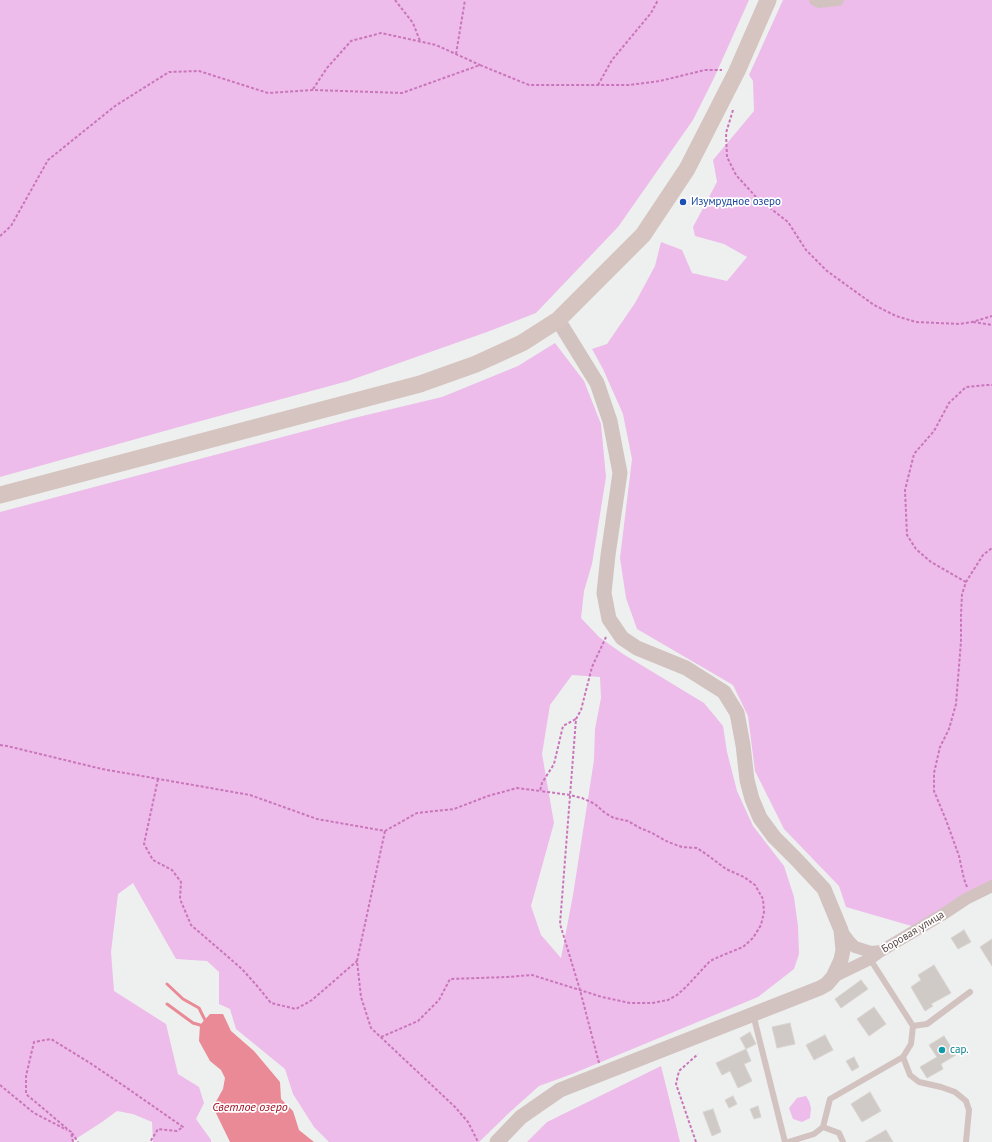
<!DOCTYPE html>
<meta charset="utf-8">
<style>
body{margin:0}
canvas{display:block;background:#edf0ef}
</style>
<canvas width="992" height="1142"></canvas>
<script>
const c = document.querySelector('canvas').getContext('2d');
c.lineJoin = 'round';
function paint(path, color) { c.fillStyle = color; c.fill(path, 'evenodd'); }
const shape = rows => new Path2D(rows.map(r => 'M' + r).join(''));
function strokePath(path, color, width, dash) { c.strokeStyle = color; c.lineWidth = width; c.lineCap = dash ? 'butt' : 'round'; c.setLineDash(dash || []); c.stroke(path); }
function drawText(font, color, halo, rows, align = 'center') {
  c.font = font + ' "PT Sans",sans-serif'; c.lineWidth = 3.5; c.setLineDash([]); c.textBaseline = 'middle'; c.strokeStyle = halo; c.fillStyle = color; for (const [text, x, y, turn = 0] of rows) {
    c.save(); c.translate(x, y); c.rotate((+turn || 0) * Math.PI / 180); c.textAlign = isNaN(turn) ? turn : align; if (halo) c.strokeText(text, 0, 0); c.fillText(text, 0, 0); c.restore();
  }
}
paint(shape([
 [0,0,749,0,714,78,693,120,618,227,536,313,487,332,348,381,186,425,0,477],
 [783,0,992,0,992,881,915,927,846,907,839,886,784,829,755,771,748,716,733,685,637,629,626,598,620,558,632,459,623,414,603,369,592,349,607,344,635,303,655,266,661,242,682,250,692,273,727,281,747,257,724,244,695,236,693,227,717,182,713,160,754,111,753,81,749,75],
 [555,343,584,381,601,424,606,477,592,564,584,591,581,618,599,637,623,654,704,703,723,726,727,752,737,791,753,826,784,866,794,897,798,926,799,954,794,969,758,997,572,1074,539,1086,510,1112,479,1142,329,1142,314,1127,293,1094,285,1069,236,1029,230,1009,219,1004,219,972,207,961,176,959,133,883,118,894,111,952,114,991,166,1024,178,1074,199,1087,204,1103,196,1119,211,1140,211,1142,153,1142,152,1122,133,1114,117,1111,102,1122,71,1142,0,1142,0,512,354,418,442,397,518,366],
 [572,675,600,677,601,698,595,729,594,760,573,895,561,958,541,935,531,906,554,823,542,754,550,705],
 [661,1066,680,1142,527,1142,547,1122],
 [806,1096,809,1101,811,1108,810,1118,802,1122,793,1119,789,1108,797,1098]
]), '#edbcea');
paint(shape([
 [210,1014,223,1014,231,1031,254,1051,280,1082,281,1099,293,1111,299,1130,314,1142,230,1142,213,1107,223,1089,225,1078,221,1070,210,1061,199,1041,200,1025]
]), '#e98a96');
strokePath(shape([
 [167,984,183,999,199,1008,205,1020],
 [167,1004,193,1023,200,1025]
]), '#e98a96', 3);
const building = shape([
 [964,930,971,942,958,949,951,938,964,930],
 [992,939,992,966,980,947,992,939],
 [934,965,951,993,931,1004,933,1006,925,1011,911,987,921,980,918,975,934,965],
 [861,980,868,989,841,1008,835,999,861,980],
 [874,1007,886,1024,869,1036,857,1019,874,1007],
 [790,1023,795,1044,777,1048,772,1027,790,1023],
 [750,1032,756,1044,746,1049,740,1038,750,1032],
 [825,1035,833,1050,814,1060,806,1045,825,1035],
 [944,1036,956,1055,941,1064,943,1069,927,1078,920,1067,937,1057,929,1045,944,1036],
 [746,1049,751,1061,744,1064,752,1081,738,1088,730,1071,722,1075,716,1063,746,1049],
 [854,1057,859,1067,852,1071,846,1061,854,1057],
 [870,1092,881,1111,862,1122,851,1104,870,1092],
 [733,1096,737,1104,729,1108,725,1100,733,1096],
 [758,1106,761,1117,754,1119,750,1109,758,1106],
 [713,1109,721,1132,712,1136,703,1112,713,1109],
 [886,1130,893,1142,865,1142,886,1130]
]);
paint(building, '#d0cac7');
strokePath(building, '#d9d4d1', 1);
strokePath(shape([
 [395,0,413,23,420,41],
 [456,54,465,0],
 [598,85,612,60,651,13,658,0],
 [313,89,327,68,351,41,381,33,436,45,480,65],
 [733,110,726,133,727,157,736,175,756,197,788,222,806,250,827,271,874,305,896,316,916,322,960,324,972,322,992,316],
 [0,236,11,226,48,160,115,106,169,72,199,71,268,93,313,90,402,93,480,65,529,85,629,85,660,81,705,70,722,70],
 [973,322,992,325],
 [966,582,931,562,916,549,907,535,905,490,914,454,934,431,949,403,966,387,986,385,992,385],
 [0,745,7,746,102,769,250,795,317,819,385,831,417,813,454,809,488,796,517,788,540,791,542,783,554,764,563,726,576,719],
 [158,779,144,844,153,860,172,870,181,882,180,899,191,925,242,969,258,987,271,1003,296,1009,312,1000,357,961],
 [385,831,357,961,361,997,371,1028,455,1107,468,1122,478,1142],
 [967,887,964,879,959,856,946,820,934,791,934,773,940,747,949,729,956,704,961,641,961,615,962,594,966,582,983,555,992,548],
 [381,1037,418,1021,439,1000,450,979,507,977,532,975,602,997,630,1003,652,1003,668,1000,677,995,686,987,710,961,723,955,743,947,753,938,761,925,764,912,763,899,755,885,744,877,726,869,706,854,697,848,682,847,668,842,652,833,640,828,628,821,614,818,605,813,595,804,582,798,570,795,540,791],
 [599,1063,580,990,560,924,576,719,581,710,592,667,606,637],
 [0,1085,34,1113,67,1130],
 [72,1133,78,1142],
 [73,1142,71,1132,26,1094,26,1076,34,1042,51,1039,90,1063,127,1088,183,1127,177,1131,158,1129,150,1142],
 [696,1142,676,1084,679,1071,698,1054]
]), '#ca75bb', 2, [3, 2]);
strokePath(shape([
 [753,1014,785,1142],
 [913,1026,927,1024,970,992],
 [903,1057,910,1075,919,1082,941,1087,955,1092,966,1101,969,1110,966,1142],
 [823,1127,839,1133,843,1142],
 [788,1142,814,1134,823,1127,830,1099,903,1057,911,1044,913,1026,870,959]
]), '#d2c3c1', 6);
strokePath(shape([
 [815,0,819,2,838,0],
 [841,930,850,942,855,947,871,952,881,951],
 [833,977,870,959,881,951,945,913,966,899,992,886]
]), '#d2c3c1', 12);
strokePath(shape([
 [497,1142,521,1117,560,1090,820,988,827,984,833,977,841,960,843,950,841,930,824,889,796,859,774,837,760,818,752,799,747,780,743,745,737,713,724,692,686,668,637,648,622,638,609,619,604,593,608,555,620,473,610,421,597,383,558,320]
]), '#d2c3c1', 15);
strokePath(shape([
 [0,495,420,384,476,364,522,343,558,320,643,235,687,169,737,71,768,0]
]), '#d6c4c0', 17);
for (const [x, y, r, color] of [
 [683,202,4,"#1a4fb4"],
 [942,1050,4,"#0f9aa8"]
]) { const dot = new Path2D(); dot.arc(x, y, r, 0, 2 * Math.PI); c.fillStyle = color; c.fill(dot); strokePath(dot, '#fff', 1.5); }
drawText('11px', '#164399', '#fff', [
 ["Изумрудное озеро",691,202]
], 'left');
drawText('11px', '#5a4946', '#fff', [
 ["Боровая улица",913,932,-31]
]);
drawText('11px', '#0d838f', '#fff', [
 ["сар.",950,1050]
], 'left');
drawText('italic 12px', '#a21022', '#fff', [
 ["Светлое озеро",250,1108]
]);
</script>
